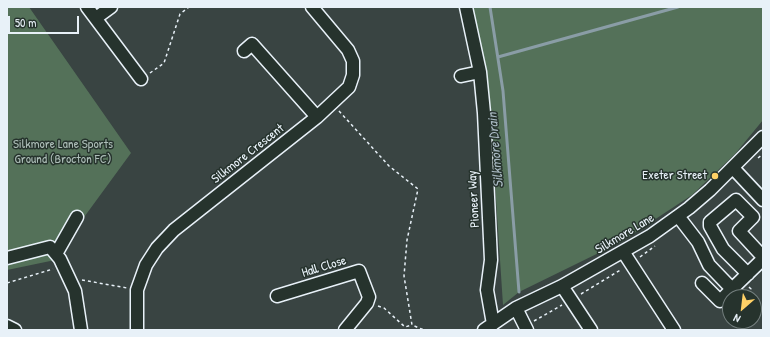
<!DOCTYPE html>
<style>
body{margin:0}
#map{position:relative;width:770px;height:337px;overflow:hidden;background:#394442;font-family:"Patrick Hand",sans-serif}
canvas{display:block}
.frame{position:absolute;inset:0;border:8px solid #e8f1f8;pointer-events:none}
.north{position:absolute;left:722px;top:289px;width:40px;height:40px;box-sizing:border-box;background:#26332d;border:1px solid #747f7e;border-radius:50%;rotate:208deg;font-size:11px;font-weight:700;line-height:16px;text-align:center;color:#e8f1f8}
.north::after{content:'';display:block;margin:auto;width:14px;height:18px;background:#ffd166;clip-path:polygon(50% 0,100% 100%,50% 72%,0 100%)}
.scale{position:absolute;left:8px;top:16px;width:71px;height:18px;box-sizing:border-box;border:2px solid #e8f1f8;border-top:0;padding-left:5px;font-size:12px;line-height:14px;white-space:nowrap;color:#e8f1f8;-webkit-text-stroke:3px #26332d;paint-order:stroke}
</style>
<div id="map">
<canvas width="770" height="337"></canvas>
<div class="frame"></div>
<div class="north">N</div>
<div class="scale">50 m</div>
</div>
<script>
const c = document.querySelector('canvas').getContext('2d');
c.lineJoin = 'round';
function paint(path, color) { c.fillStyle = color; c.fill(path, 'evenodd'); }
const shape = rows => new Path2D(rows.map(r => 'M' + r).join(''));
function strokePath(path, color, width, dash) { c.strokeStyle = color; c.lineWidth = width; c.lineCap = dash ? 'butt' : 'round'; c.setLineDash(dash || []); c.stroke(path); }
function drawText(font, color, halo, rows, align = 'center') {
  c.font = font + ' "Patrick Hand",sans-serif'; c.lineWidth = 3; c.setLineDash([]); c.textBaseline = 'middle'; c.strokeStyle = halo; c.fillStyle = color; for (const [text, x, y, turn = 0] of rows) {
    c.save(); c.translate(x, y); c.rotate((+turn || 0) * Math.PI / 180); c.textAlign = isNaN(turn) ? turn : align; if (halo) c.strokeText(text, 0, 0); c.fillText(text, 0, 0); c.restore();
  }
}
paint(shape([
 [7,7,29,7,131,153,71,235,60,259,7,270],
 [472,7,763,7,763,120,735,154,692,195,619,243,519,292,503,305,489,93]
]), '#547159');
strokePath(shape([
 [490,7,503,91,519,292],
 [498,57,678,7]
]), '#8a9da6', 3);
const minor = shape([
 [87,7,141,79],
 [466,7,480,72,484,113,491,260,487,290,493,324],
 [96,18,111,7],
 [244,51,252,44,317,117],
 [461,76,480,72],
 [733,168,763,200],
 [678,216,698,242,709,265,732,289,720,301,702,283],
 [624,253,674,330],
 [56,254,77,217],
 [7,258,50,247,60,259,75,291,81,330],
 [748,274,723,249,710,226,710,222,736,200,753,217,739,231,763,257],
 [562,286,591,330],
 [732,289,763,259],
 [277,296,359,271,369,297,367,303,345,330],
 [516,308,527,330],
 [7,326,15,330],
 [137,330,137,290,146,265,157,248,174,230,317,117,349,87,353,75,353,61,348,50,312,7],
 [484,330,516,308,562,286,650,236,689,208,710,190,763,137]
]);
strokePath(minor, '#e8f1f8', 15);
strokePath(shape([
 [150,73,164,63,180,14,189,7],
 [339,111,389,166,418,189,407,240,404,276,412,325,424,330],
 [758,158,763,154],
 [640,257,655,246],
 [82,280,127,288],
 [7,283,53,269],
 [581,294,622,269],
 [742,297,751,289,749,287],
 [754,305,763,314],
 [378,306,384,308,405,327,412,325],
 [534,321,562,305]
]), '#e8f1f8', 1.5, [3, 3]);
strokePath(minor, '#26332d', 12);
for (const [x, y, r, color] of [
 [715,176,4,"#ffd166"]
]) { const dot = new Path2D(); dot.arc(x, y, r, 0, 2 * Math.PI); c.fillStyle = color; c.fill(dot); strokePath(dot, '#26332d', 1.5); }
drawText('13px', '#adbeb8', '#26332d', [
 ["Silkmore Lane Sports",63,145],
 ["Ground (Brocton FC)",63,160]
]);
drawText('13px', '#e8f1f8', '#26332d', [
 ["Silkmore Crescent",248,154,-38],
 ["Pioneer Way",474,199,-93],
 ["Silkmore Lane",625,234,-31],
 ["Hall Close",324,267,-17]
]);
drawText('13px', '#e8f1f8', '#26332d', [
 ["Exeter Street",707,176]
], 'right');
drawText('italic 14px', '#a9b9c2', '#26332d', [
 ["Silkmore Drain",496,150,-95]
]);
</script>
